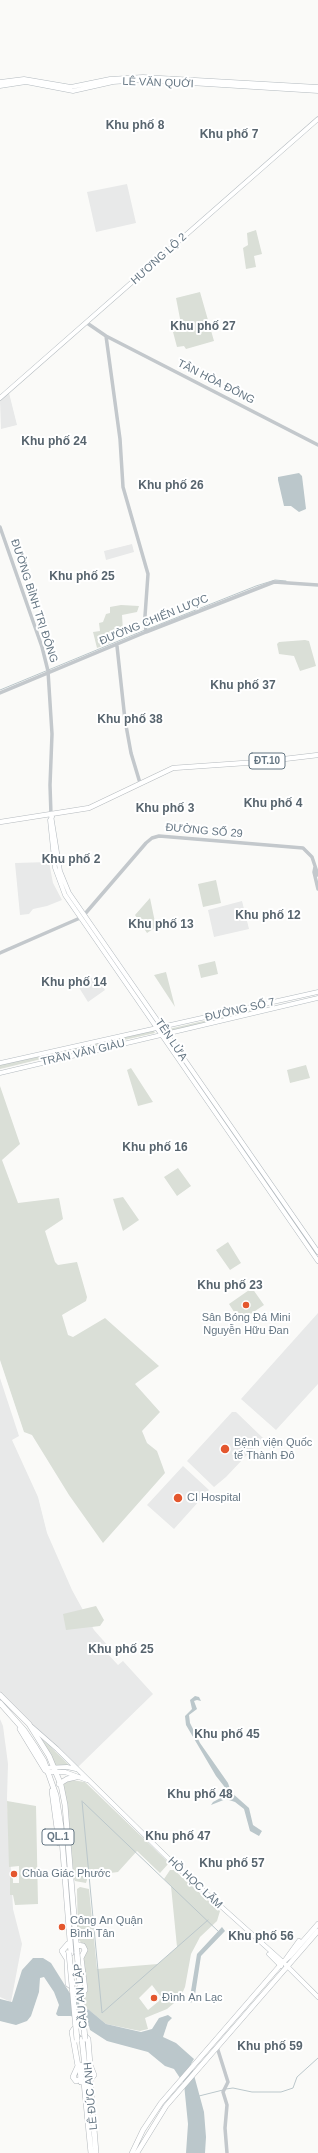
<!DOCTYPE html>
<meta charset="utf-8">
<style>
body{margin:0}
canvas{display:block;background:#fafaf8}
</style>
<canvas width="318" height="2153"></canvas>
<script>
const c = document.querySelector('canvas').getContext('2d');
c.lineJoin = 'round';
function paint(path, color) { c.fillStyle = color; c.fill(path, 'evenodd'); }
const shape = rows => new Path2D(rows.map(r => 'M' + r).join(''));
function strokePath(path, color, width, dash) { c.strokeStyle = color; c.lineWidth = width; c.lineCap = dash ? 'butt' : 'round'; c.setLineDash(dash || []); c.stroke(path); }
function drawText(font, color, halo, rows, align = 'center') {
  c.font = font + ' Arial,sans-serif'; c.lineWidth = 4; c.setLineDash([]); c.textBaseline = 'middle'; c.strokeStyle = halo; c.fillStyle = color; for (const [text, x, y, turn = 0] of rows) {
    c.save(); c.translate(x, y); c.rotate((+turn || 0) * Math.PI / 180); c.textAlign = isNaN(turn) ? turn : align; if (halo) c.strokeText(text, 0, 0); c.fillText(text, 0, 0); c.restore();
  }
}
paint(shape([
 [127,184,136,223,96,232,87,192],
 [9,393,17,425,1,429,0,400],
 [132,544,134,552,106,560,104,551],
 [49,862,53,883,62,900,47,906,33,909,29,914,20,915,15,863],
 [242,901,249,929,214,937,208,910],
 [95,976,105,990,88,1002,78,986],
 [318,1313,318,1384,276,1430,241,1399],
 [0,1378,19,1436,12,1440,38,1497,47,1533,72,1590,94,1630,109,1647,106,1652,118,1665,123,1661,153,1694,78,1767,0,1694],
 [232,1412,236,1412,263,1438,226,1477,214,1487,187,1461],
 [183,1466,209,1490,174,1529,147,1505],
 [0,1719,3,1726,8,1764,7,1798,13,1909,22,1944,11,2002,0,1997]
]), '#e8e9e9');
paint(shape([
 [256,230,262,254,254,256,256,267,246,269,243,248,248,245,247,233],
 [200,292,214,341,186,349,184,346,177,347,173,332,182,329,176,298],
 [121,605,139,606,137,612,122,615,123,631,113,633,115,641,97,648,93,632,100,631,99,623,103,622,106,614,110,613,110,607],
 [305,640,309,641,316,666,300,671,294,656,279,654,277,644,279,642],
 [216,880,221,903,203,907,198,884],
 [150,898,156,927,147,933,135,915],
 [215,961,218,974,201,978,198,965],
 [166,972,175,1007,154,975],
 [255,1009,256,1011,170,1031,169,1029],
 [153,1029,155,1033,75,1051,74,1047],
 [65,1049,66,1053,0,1069,0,1064],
 [306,1065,310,1078,290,1083,287,1070],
 [131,1068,153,1102,138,1106,127,1070],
 [0,1086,20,1144,2,1160,18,1203,59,1198,63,1219,45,1231,55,1262,58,1265,77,1262,87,1297,86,1301,62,1315,68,1335,73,1337,105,1318,159,1366,135,1384,160,1412,142,1431,147,1443,157,1451,165,1473,103,1543,69,1495,32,1435,24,1432,0,1360],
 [178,1168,191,1186,177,1196,164,1177],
 [123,1197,139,1220,123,1231,113,1199],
 [228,1242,241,1263,230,1270,216,1250],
 [252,1288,264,1305,240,1321,229,1304],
 [96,1606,104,1620,100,1626,66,1630,63,1614],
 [42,1739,59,1755,70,1766,54,1765],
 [71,1780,85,1782,169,1863,160,1873,137,1851,118,1872,88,1876,86,1883,75,1881,73,1877,62,1784],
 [7,1801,36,1806,38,1904,15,1905,13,1895,10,1895,10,1877,13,1877,13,1883,19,1883,19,1866,9,1867],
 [170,1870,174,1870,220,1911,217,1921,200,1937,191,1954,185,1987,180,1998,167,2009,145,2018,148,2029,140,2031,106,2024,84,2006,82,1963,86,1948,78,1939,77,1889,80,1887,89,1889,97,1969,158,1964,177,1947,171,1886,164,1879],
 [152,1985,161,1997,159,2001,148,2010,139,1998]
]), '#dadfd7');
paint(shape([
 [299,473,302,476,306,509,299,512,291,506,284,506,278,480,278,477],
 [195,1696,199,1697,201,1701,197,1700,194,1701,197,1709,189,1715,190,1723,200,1743,228,1783,231,1792,249,1808,253,1825,262,1831,259,1836,250,1831,244,1809,235,1802,226,1799,211,1805,213,1802,226,1795,227,1790,216,1776,186,1725,185,1716,192,1709,190,1700],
 [222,1927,225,1931,201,1956,195,1995,191,2003,187,2000,191,1991,197,1954],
 [33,1958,43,1958,51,1963,71,1995,106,2024,141,2032,152,2029,159,2018,168,2015,172,2018,168,2022,163,2037,176,2043,194,2059,191,2064,204,2112,206,2137,205,2153,186,2153,188,2124,184,2084,174,2069,165,2066,148,2052,107,2041,90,2030,89,2026,71,2016,58,2016,56,2014,59,2005,54,1992,44,1977,40,1978,39,1992,31,2016,27,2021,16,2025,0,2021,0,1999,12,2002,22,1970]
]), '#bbc7cb');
strokePath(shape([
 [148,629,256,586,275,580,286,581],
 [0,690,145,630],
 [82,1801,102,2013,208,1920],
 [83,1802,219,1932],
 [226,2089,233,2088,252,2092,281,2092,293,2088,297,2077,318,2058],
 [199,2096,223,2090]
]), '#bbc7cb', 1);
const secondary = shape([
 [0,82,24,79,71,87,110,79,143,77,318,87],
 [0,86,26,82,73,91,113,82,142,80,318,91],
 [0,398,318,119],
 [51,815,60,871,69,893,318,1252],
 [52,817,50,820,55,868,65,895,318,1261],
 [0,1063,318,992],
 [0,1073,318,998],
 [32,1727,57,1749,176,1866,283,1962,318,1997],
 [45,1768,67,1767,76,1769],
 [47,1772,65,1772,87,1780],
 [269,1954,281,1966]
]);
const primary = shape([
 [0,822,89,808,173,768,259,762,318,755],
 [286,1959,299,1941],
 [132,2153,143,2130,161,2103,283,1962,290,1956,318,1924],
 [137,2153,166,2106,318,1931]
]);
const trunk = shape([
 [0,1695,29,1724,49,1756,61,1785,65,1805,77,1953],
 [0,1703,24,1730,36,1748,44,1761,56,1795,61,1827,71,1953],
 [20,1729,45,1770],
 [59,1784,67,1779,76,1777],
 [52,1791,59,1843],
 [68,1944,62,1951,67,1959,68,1984,82,1994,85,1990,81,1958,85,1950,83,1946,77,1945],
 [82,2039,87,2086],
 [80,2065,81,2082],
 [89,2068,96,2153],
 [81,2079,76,2081,73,2077,78,2066,72,2032,74,2029,82,2033,88,2039,90,2065,94,2075,90,2080],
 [84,2082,91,2153]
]);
strokePath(secondary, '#b3babf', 5);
strokePath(primary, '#b5babe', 5.5);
strokePath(trunk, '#b4b9bd', 6);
strokePath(shape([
 [87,323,106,336,318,445],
 [106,336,120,439,123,487,148,574,145,616,146,632],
 [0,527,42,647,48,671,52,734,50,785,51,815],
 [117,646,125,720,131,753,140,783],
 [0,693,146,632,274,582,318,585],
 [315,867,314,872,318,889],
 [84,915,146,843,152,838,159,836,303,848,312,857,318,875],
 [0,953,80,918],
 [217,2047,228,2082,223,2092,227,2105,225,2128,227,2153]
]), '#c3c8cc', 3.5);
strokePath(secondary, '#fff', 4);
strokePath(primary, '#fff', 4.5);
strokePath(trunk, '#fff', 5);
const trunkBridge = shape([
 [69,1953,77,2040],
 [77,1953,85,2039]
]);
strokePath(trunkBridge, '#b4b9bd', 6, []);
strokePath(trunkBridge, '#fff', 5);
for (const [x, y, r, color] of [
 [246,1305,4,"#e4572e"],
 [225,1449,5,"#e4572e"],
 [178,1498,5,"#e4572e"],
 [14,1874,4,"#e4572e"],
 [62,1927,4,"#e4572e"],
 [154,1998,4,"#e4572e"]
]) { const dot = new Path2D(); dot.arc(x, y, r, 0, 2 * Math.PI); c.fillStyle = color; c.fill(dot); strokePath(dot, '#fff', 1.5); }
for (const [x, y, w] of [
 [267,761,36],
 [58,1837,32]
]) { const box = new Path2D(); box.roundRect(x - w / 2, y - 8, w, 16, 3); c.fillStyle = '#fff'; c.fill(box); strokePath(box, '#657683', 1); }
drawText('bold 10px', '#657683', null, [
 ["ĐT.10",267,761],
 ["QL.1",58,1837]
]);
drawText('11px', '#657683', '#fff', [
 ["LÊ VĂN QUỚI",158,83,2],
 ["HƯƠNG LỘ 2",159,259,-42],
 ["TÂN HÒA ĐÔNG",216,382,27],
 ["ĐƯỜNG BÌNH TRỊ ĐÔNG",34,601,72],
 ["ĐƯỜNG CHIẾN LƯỢC",154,620,-22],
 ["ĐƯỜNG SỐ 29",204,831,5],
 ["ĐƯỜNG SỐ 7",240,1010,-13],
 ["TÊN LỬA",171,1040,56],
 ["TRẦN VĂN GIÀU",83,1053,-13],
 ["HỒ HỌC LÃM",195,1883,43],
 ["CẦU AN LẬP",81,1996,-95],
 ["LÊ ĐỨC ANH",91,2096,-95]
]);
drawText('11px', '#657683', '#fff', [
 ["Sân Bóng Đá Mini",246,1318,"center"],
 ["Nguyễn Hữu Đan",246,1331,"center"],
 ["Bệnh viện Quốc",234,1443],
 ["tế Thành Đô",234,1456],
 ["CI Hospital",187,1498],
 ["Chùa Giác Phước",22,1874],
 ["Công An Quận",70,1921],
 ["Bình Tân",70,1934],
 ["Đình An Lạc",162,1998]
], 'left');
drawText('bold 12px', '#57646e', '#fff', [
 ["Khu phố 8",135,126],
 ["Khu phố 7",229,135],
 ["Khu phố 27",203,327],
 ["Khu phố 24",54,442],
 ["Khu phố 26",171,486],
 ["Khu phố 25",82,577],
 ["Khu phố 37",243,686],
 ["Khu phố 38",130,720],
 ["Khu phố 4",273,804],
 ["Khu phố 3",165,809],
 ["Khu phố 2",71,860],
 ["Khu phố 12",268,916],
 ["Khu phố 13",161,925],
 ["Khu phố 14",74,983],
 ["Khu phố 16",155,1148],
 ["Khu phố 23",230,1286],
 ["Khu phố 25",121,1650],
 ["Khu phố 45",227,1735],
 ["Khu phố 48",200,1795],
 ["Khu phố 47",178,1837],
 ["Khu phố 57",232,1864],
 ["Khu phố 56",261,1937],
 ["Khu phố 59",270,2047]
]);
</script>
